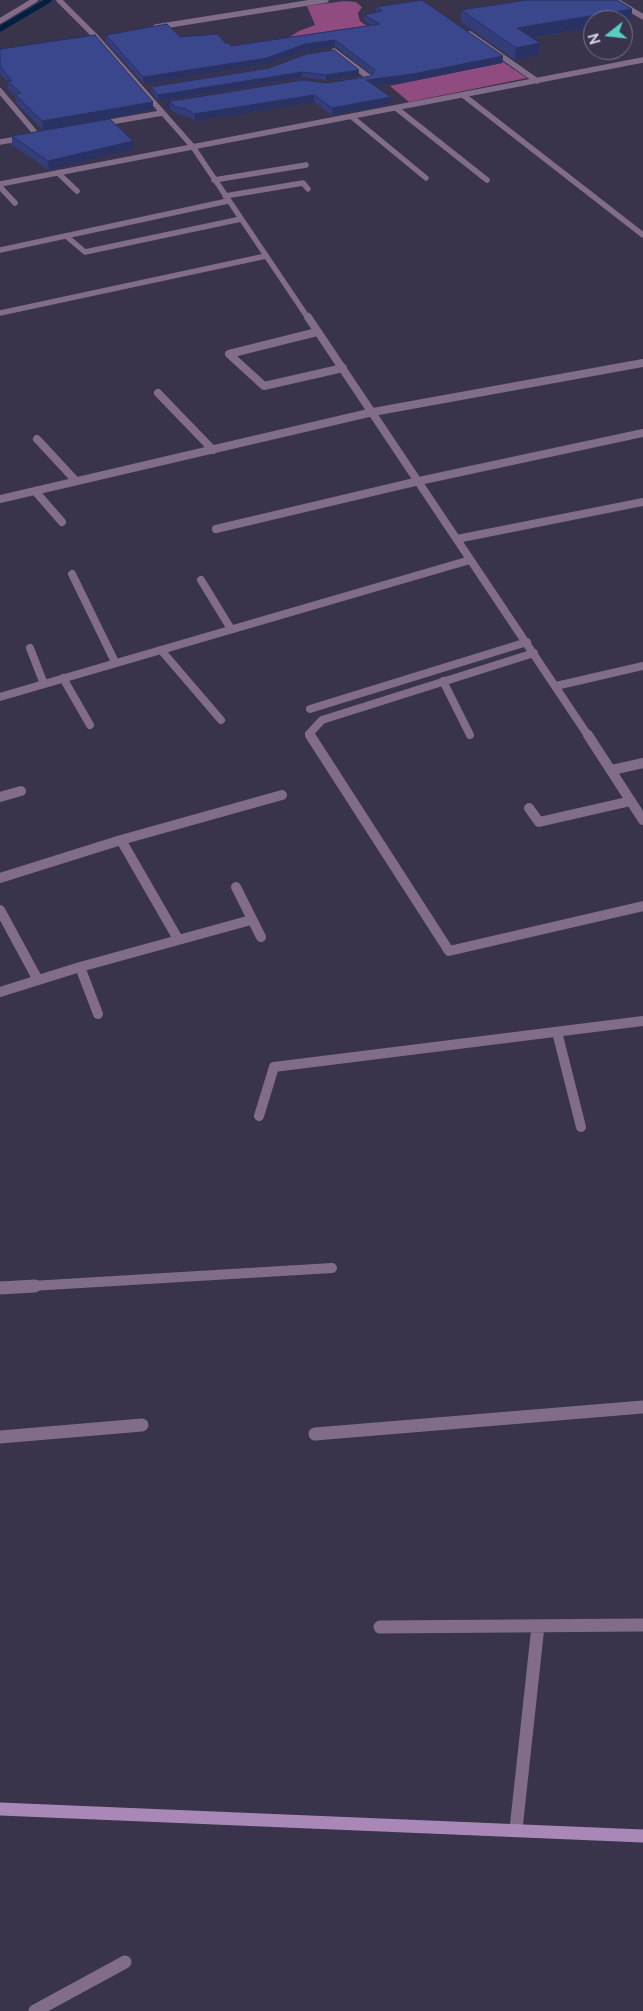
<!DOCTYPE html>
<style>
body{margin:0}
#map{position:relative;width:643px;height:2011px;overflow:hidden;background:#39334c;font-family:Raleway,sans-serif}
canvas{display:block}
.north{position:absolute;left:583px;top:10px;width:50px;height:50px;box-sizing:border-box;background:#39334c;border:1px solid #777288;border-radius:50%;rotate:254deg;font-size:14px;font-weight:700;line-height:20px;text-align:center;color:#d4d1e1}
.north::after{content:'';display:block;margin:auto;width:18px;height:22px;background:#55cec5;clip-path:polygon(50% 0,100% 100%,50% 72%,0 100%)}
</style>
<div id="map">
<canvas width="643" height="2011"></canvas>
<div class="north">N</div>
</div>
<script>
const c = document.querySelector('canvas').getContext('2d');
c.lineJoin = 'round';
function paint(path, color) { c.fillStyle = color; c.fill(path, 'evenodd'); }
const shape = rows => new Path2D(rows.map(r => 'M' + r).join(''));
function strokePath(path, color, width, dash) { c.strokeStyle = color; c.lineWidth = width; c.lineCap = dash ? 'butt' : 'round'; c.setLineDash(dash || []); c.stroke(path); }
paint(shape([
 [345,1,356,2,362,7,358,13,360,21,371,29,277,45,299,31,315,25,307,6],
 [503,62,527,78,409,102,390,86]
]), '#904b80');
strokePath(shape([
 [0,29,49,0]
]), '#011f3e', 5.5);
strokePath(shape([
 [615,0,643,17],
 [0,91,37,135],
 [396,108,487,180],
 [352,117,426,178],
 [58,173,77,191],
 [214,180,306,165],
 [0,187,15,203],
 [225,196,303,183,308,189],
 [66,236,85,252,241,219]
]), '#816c8a', 5.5);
strokePath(shape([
 [317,332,229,354,264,386,343,368],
 [30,648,44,684],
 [161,650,221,720],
 [63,678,90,725]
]), '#816c8a', 8);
strokePath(shape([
 [59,0,96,37,193,147,308,318],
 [0,21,35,0],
 [156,27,326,0],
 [470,34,537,81],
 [334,51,370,78,359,80],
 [463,95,643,235],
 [99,124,162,113],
 [0,142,24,138],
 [0,184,643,60],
 [0,250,228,201],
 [0,313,266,256]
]), '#816c8a', 5.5);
strokePath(shape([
 [308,317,589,737],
 [158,393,213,450],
 [37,439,76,481],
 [35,491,62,522],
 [0,499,373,412,643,363],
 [216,529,419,481,643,433],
 [457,539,643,502],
 [72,574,115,662],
 [201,580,231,629],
 [443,681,470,735],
 [556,686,643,666],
 [0,697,470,560],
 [310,709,527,642],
 [311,737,309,734,322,720,534,653]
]), '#816c8a', 8);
strokePath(shape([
 [310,735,449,951,643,906],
 [588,735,643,820],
 [612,770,643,763],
 [0,797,21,791],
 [529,808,539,822,631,801],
 [121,840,178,939],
 [0,878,121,840,282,795],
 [236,887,261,937],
 [0,910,38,980],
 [80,967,98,1014],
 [0,992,80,967,251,920],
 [557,1032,581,1127],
 [259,1116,274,1067,643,1021],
 [14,1287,332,1268]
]), '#816c8a', 10);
strokePath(shape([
 [0,1288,35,1286],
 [315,1434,643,1407],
 [0,1437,142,1425],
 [380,1627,643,1625],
 [516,1829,538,1626],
 [35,2011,125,1962]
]), '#816c8a', 13);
strokePath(shape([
 [0,1809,643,1836]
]), '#a988b8', 13);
paint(shape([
 [527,0,617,0,632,9,631,21,623,22,623,20,593,20,593,27,531,38,540,43,539,55,515,60,461,22,461,10],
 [376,7,503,56,502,63,413,81,374,86,391,104,332,115,314,102,195,121,187,116,177,114,170,109,166,109,166,102,327,83,371,76,372,75,335,46,305,51,267,64,144,84,106,42,106,35,180,37,225,43,231,46,371,25,364,21,364,15,376,12],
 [0,49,153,102,153,110,43,130,16,103,15,96,8,90,7,81,0,74],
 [269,68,359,70,359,75,326,80,302,77,159,101,151,92,151,87],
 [12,136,133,149,49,170,12,145]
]), '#333d79');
paint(shape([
 [632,9,631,21,623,22,623,20,593,20,593,27,516,40,517,28],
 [335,40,335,46,305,51,267,64,144,84,143,77,305,44],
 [540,43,539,55,515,60,516,48],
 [503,56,502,63,413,81,366,87,366,80],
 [359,70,359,75,326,80,326,75],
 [302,72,302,77,159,101,158,95],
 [314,95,314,102,195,121,194,114],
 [391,97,391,104,332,115,332,108],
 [153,102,153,110,43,130,42,121],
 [166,102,170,102,170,109,166,109],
 [133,141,133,149,49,170,48,161]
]), '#293263');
const building = shape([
 [422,0,503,56,413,74,366,80,391,97,332,108,314,95,194,114,186,109,176,107,170,102,166,102,303,80,327,83,371,76,375,70,335,40,305,44,267,58,143,77,106,35,167,24,180,37,218,34,225,43,229,43,231,46,380,24,364,15,382,11,376,7,422,0],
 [527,0,617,0,632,9,517,28,540,43,516,48,461,10,527,0],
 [95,35,153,102,42,121,15,94,21,93,7,81,12,81,0,66,0,49,95,35],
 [334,50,359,70,326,75,302,72,158,95,151,87,269,68,307,54,334,50],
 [110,119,133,141,48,161,12,136,110,119]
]);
paint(building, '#3b478d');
strokePath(building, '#293263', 1);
</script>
